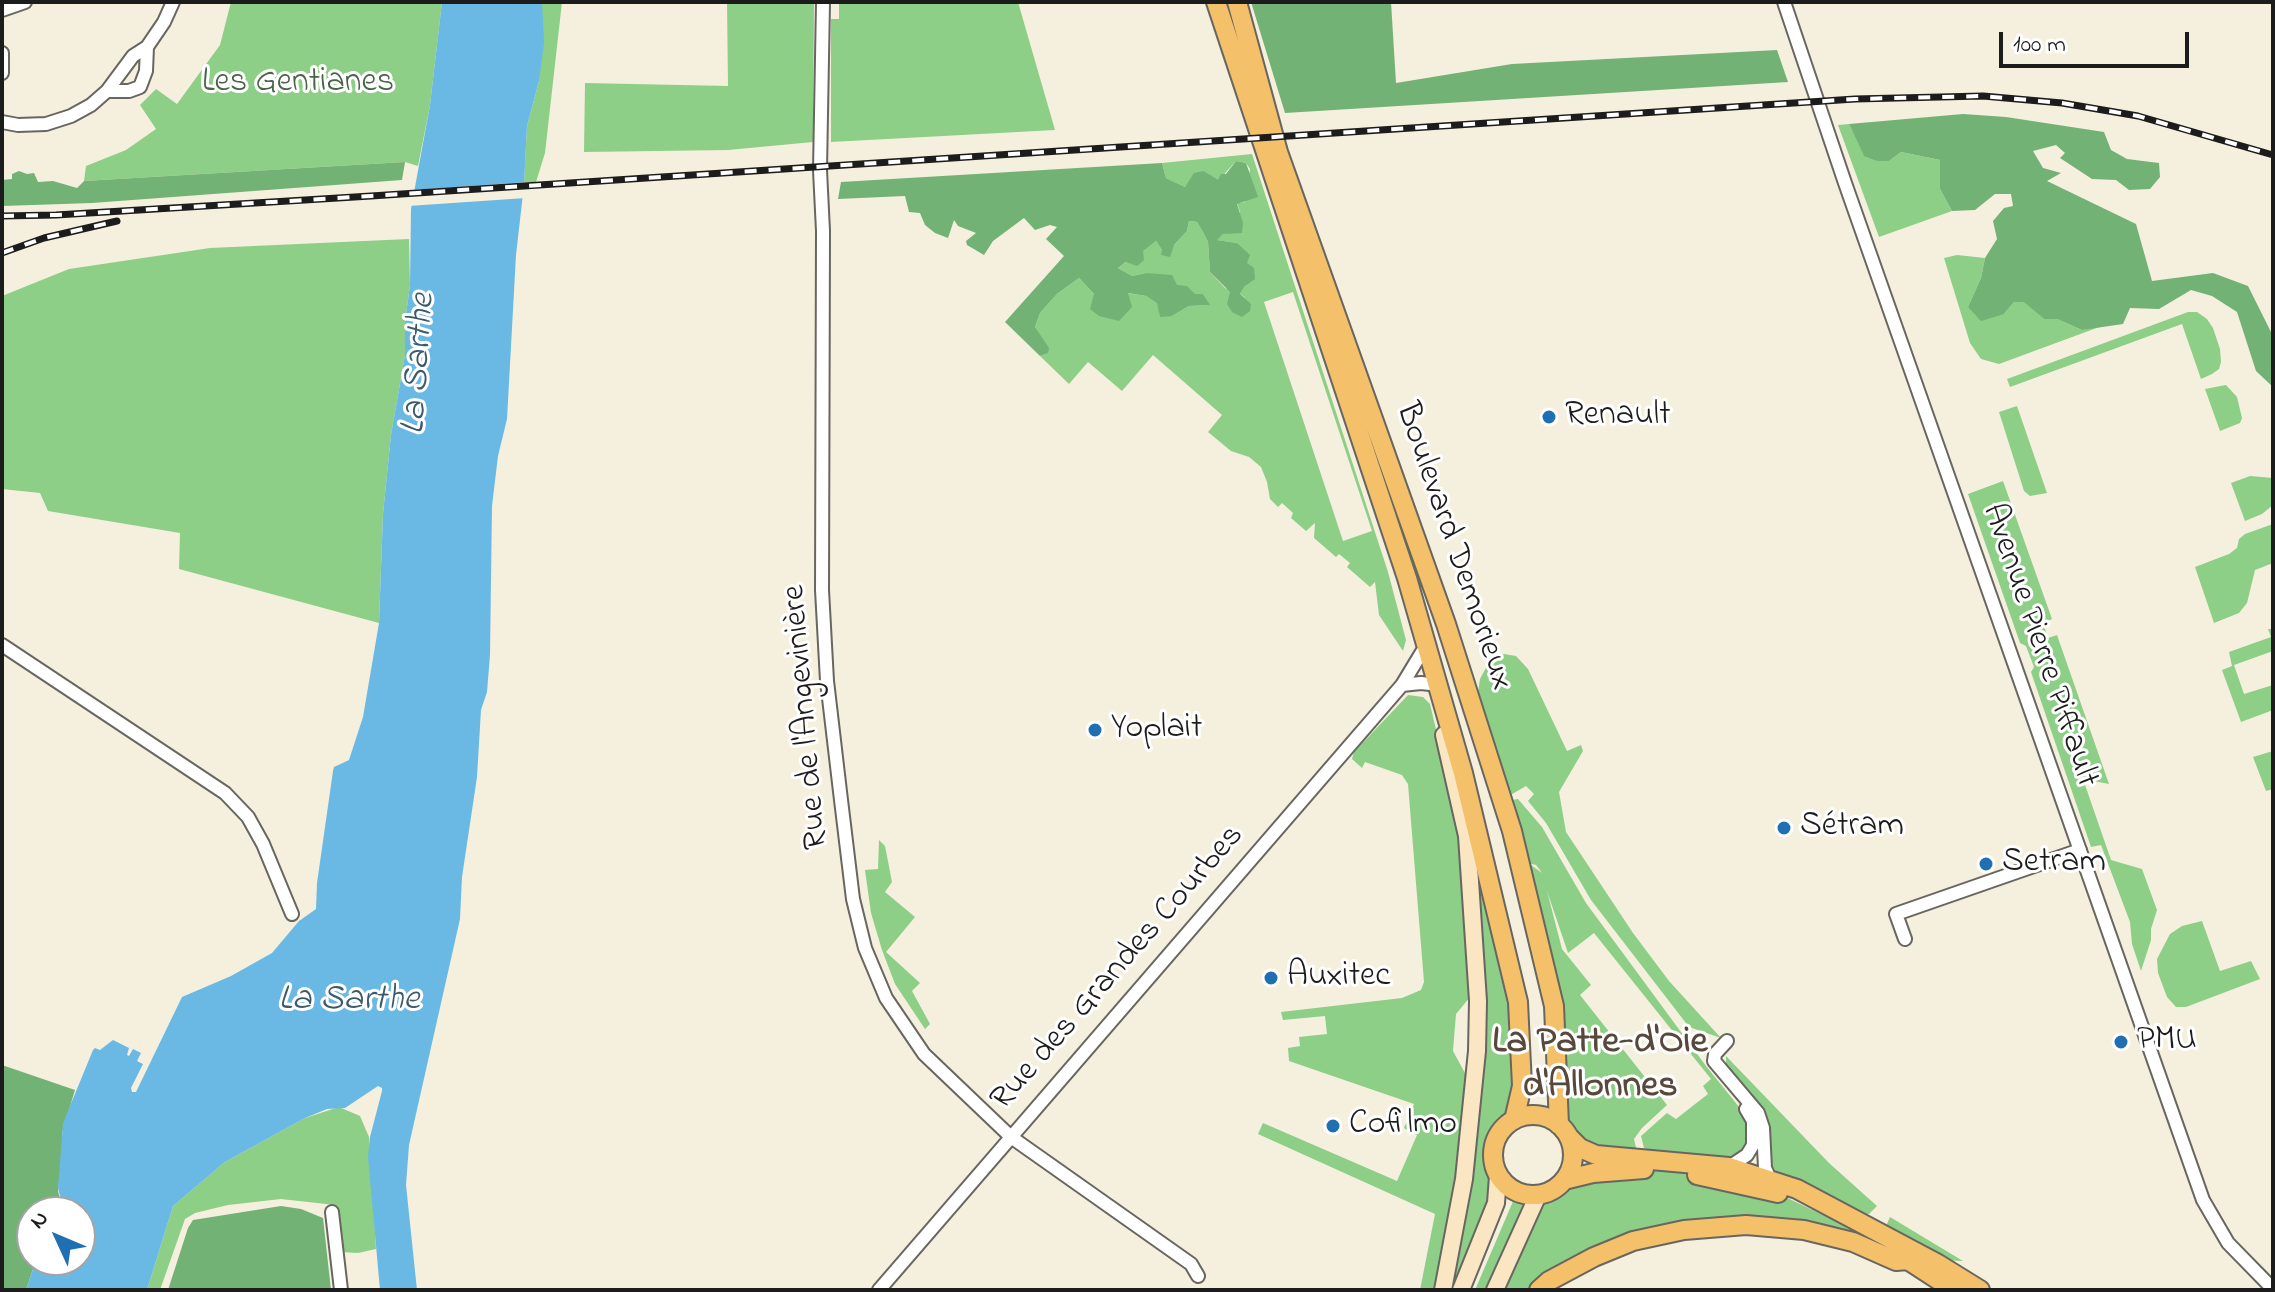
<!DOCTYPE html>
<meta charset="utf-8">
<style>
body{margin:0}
#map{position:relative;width:2275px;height:1292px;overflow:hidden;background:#f5efde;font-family:"Indie Flower",sans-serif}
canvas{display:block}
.frame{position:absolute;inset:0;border:4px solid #1c1c1c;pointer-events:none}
.north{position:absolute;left:16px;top:1196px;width:80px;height:80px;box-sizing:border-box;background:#fff;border:2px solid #a4a4a4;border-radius:50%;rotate:314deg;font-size:22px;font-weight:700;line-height:32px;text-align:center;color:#1c1c1c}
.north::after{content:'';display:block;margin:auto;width:28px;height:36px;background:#1f6fb2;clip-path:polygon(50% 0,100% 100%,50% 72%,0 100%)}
.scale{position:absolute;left:1999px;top:32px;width:190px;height:36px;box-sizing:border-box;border:4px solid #1c1c1c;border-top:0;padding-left:10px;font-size:24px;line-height:28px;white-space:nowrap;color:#1c1c1c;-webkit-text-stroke:6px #fff;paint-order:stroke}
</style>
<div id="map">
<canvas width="2275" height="1292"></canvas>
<div class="frame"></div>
<div class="north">N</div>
<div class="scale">100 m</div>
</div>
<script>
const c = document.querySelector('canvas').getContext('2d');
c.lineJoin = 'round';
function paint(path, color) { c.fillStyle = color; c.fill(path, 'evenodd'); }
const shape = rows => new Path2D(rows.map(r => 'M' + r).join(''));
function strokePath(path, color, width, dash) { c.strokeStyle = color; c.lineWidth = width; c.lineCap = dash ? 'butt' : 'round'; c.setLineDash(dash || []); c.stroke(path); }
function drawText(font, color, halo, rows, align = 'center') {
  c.font = font + ' "Indie Flower",sans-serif'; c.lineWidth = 6; c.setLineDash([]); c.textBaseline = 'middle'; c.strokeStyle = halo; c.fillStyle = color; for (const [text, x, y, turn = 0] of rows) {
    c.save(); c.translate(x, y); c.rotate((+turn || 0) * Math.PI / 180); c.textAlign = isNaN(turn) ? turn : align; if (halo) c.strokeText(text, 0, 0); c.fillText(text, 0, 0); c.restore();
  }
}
paint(shape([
 [231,2,442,2,430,105,418,166,405,162,84,181,86,166,126,150,156,129,140,105,156,89,177,104,220,45],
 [542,2,562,2,545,153,536,182,524,183,527,126,539,81],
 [727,2,814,2,813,142,728,150,584,152,585,83,728,86],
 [839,2,1018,2,1055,130,831,142,831,19,839,19],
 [1849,124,1864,155,1889,161,1901,152,1940,160,1940,189,1952,211,1879,237,1838,125],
 [1252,154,1388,572,1406,640,1403,651,1379,615,1375,582,1370,587,1347,567,1350,563,1339,554,1336,557,1314,538,1315,523,1306,531,1291,518,1293,513,1282,503,1278,507,1270,499,1267,482,1261,467,1249,457,1231,451,1208,432,1222,415,1153,355,1122,391,1088,362,1069,384,1040,356,1047,353,1035,327,1040,313,1057,294,1079,278,1094,294,1127,293,1146,296,1158,303,1160,316,1172,316,1189,306,1209,305,1203,294,1195,295,1146,273,1132,276,1118,268,1156,241,1162,250,1174,245,1187,231,1189,221,1197,222,1204,234,1208,242,1210,272,1225,288,1246,298,1240,294,1245,286,1247,263,1237,243,1216,240,1223,234,1233,232,1240,212,1237,203,1245,202,1250,169,1246,163,1236,161,1218,181,1204,171,1185,187,1166,178,1162,163],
 [1293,292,1372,531,1343,541,1264,302],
 [409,239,410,285,405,322,405,355,391,435,383,514,379,623,179,569,180,533,48,511,40,493,2,489,2,296,69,269,210,248],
 [1957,255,1985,258,1981,278,1968,307,2004,314,2014,302,2025,302,2044,319,2057,319,2082,330,2102,326,1999,364,1981,359,1970,343,1944,258],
 [2188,312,2197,312,2207,319,2213,328,2220,349,2221,362,2219,369,2212,374,2201,379,2182,324,2010,387,2007,379],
 [2226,385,2237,397,2242,418,2240,423,2220,431,2205,389],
 [2017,406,2047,493,2030,496,2024,491,1999,412],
 [2250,476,2273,478,2273,505,2262,514,2245,521,2231,483],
 [2003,481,2052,619,2043,623,2048,638,2057,635,2109,784,2083,779,2111,860,2142,869,2157,910,2151,929,2151,940,2141,971,2132,944,2130,922,2101,845,2091,847,2031,672,2034,667,2026,646,2020,643,1968,494],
 [2273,524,2273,563,2255,570,2247,603,2239,613,2214,623,2195,567,2229,554,2237,548,2239,539,2245,534],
 [2268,629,2273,629,2273,651,2234,665,2244,694,2273,685,2273,710,2241,722,2222,670,2232,666,2229,652,2271,637],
 [1504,654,1516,656,1528,669,1567,751,1581,745,1583,751,1559,792,1566,832,1633,933,1669,981,1721,1038,1689,1027,1591,900,1546,823,1528,801,1534,794,1526,786,1502,800,1475,711,1480,679,1488,664,1495,656],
 [1408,695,1423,697,1430,704,1442,755,1462,853,1471,996,1456,1014,1453,1051,1466,1075,1458,1161,1442,1265,1435,1290,1420,1290,1435,1214,1258,1134,1263,1123,1397,1181,1417,1135,1404,1128,1414,1104,1289,1061,1288,1048,1300,1046,1299,1037,1327,1034,1325,1016,1283,1020,1281,1012,1402,998,1421,990,1424,982,1408,784,1402,775,1365,762,1362,768,1352,759,1354,752],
 [2273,751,2273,789,2266,791,2253,757],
 [1518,799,1542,827,1586,903,1706,1066,1748,1118,1748,1142,1744,1150,1729,1160,1654,1153,1644,1148,1641,1136,1667,1113,1676,1119,1708,1094,1703,1086,1711,1079,1594,933,1568,953,1547,891,1562,949,1591,985,1580,995,1667,1105,1642,1128,1634,1139,1637,1152,1596,1155,1564,1130,1554,1006,1526,866,1531,865,1542,873,1536,865,1523,862,1507,801],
 [1467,836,1491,888,1522,1086,1508,1124,1494,1144,1493,1160,1498,1176,1461,1290,1443,1290,1477,1052],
 [879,840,885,846,892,882,885,892,915,917,886,952,920,983,912,991,930,1024,925,1029,895,984,882,950,871,913,865,870,878,869],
 [2202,921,2220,971,2251,961,2260,979,2186,1007,2176,1007,2167,997,2158,973,2157,959,2170,934,2182,926],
 [1726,1056,1829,1163,1877,1206,1869,1214,1855,1214,1777,1175,1769,1161,1747,1099,1748,1092,1726,1065],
 [339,1107,360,1116,369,1137,376,1249,358,1253,340,1252,335,1205,281,1199,228,1205,195,1213,185,1219,160,1290,147,1290,173,1206,225,1162,305,1118],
 [1636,1168,1707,1176,1775,1192,1877,1241,1908,1260,1804,1230,1633,1241,1539,1290,1475,1290,1517,1192,1538,1195,1559,1186],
 [1890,1217,1963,1261,1940,1260,1893,1236,1886,1226]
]), '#8dcf87');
paint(shape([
 [1251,2,1391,2,1396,83,1512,64,1777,50,1788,82,1285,113],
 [1963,114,2006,117,2104,132,2111,150,2127,159,2159,163,2160,177,2150,189,2129,190,2116,180,2092,179,2060,158,2065,153,2056,145,2033,151,2043,168,2061,173,2047,181,2136,224,2152,281,2213,273,2248,286,2271,332,2273,387,2256,371,2237,312,2212,296,2191,290,2159,309,2130,308,2123,324,2082,330,2057,319,2044,319,2024,302,2014,302,2004,314,1981,321,1968,307,1981,278,1985,258,1997,239,1993,221,2004,208,2013,206,2011,194,1995,194,1975,210,1952,211,1940,189,1940,160,1901,152,1889,161,1877,161,1864,156,1849,124],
 [1236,161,1246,163,1258,197,1237,204,1243,223,1242,233,1223,234,1217,240,1237,243,1250,255,1247,263,1254,268,1255,279,1245,286,1240,294,1251,304,1250,311,1242,317,1232,312,1227,304,1230,292,1210,272,1208,242,1204,234,1197,222,1189,221,1187,231,1174,245,1170,257,1161,255,1162,250,1156,241,1143,251,1144,260,1137,266,1126,262,1118,268,1132,276,1146,273,1172,275,1177,285,1187,286,1195,294,1203,294,1210,305,1189,306,1172,316,1160,317,1157,303,1146,296,1128,293,1132,307,1119,321,1099,316,1090,309,1094,294,1079,278,1057,294,1040,313,1035,327,1049,348,1048,353,1040,356,1005,322,1064,256,1046,239,1057,227,1050,225,1035,230,1024,218,993,241,984,255,967,245,966,241,976,233,958,226,954,220,948,238,935,233,925,225,920,213,909,212,905,196,838,199,841,182,1162,163,1166,178,1185,187,1194,173,1204,171,1218,180,1221,174,1226,174],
 [405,162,402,180,92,203,2,206,2,180,12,179,12,174,19,171,27,174,34,173,38,182,53,181,77,188,84,181],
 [2,1065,75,1090,62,1133,62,1157,58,1191,62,1208,61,1212,32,1212,32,1260,36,1260,26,1290,2,1290],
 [281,1206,301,1209,323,1218,331,1290,168,1290,188,1228,193,1220]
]), '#72b274');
paint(shape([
 [442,2,542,2,544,43,539,81,527,126,524,185,516,255,507,419,498,456,492,506,490,655,487,692,481,710,477,777,462,877,460,919,409,1145,406,1185,417,1290,380,1290,368,1157,370,1137,382,1091,382,1088,378,1086,345,1108,327,1109,305,1118,225,1162,173,1206,147,1290,26,1290,36,1260,80,1260,80,1212,61,1212,62,1204,58,1188,63,1123,93,1050,95,1048,100,1050,113,1040,129,1048,127,1055,129,1056,133,1049,141,1053,137,1061,143,1064,131,1088,132,1092,136,1092,182,997,231,976,272,953,299,921,316,909,317,883,333,771,334,767,349,760,363,717,379,623,383,514,391,435,405,355,405,322,410,285,411,209,430,105]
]), '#69b9e4');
paint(shape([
 [528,182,526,198,408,206,412,190]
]), '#f5efde');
const street = shape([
 [823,2,820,170,823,231,822,590,827,681,841,800,853,899,865,948,886,998,924,1054,1011,1137,1191,1264,1198,1276],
 [1784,2,1845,183,2203,1200,2228,1243,2273,1289],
 [2,10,25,2],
 [2,53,2,73],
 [107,91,129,91,140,87,146,71,147,47],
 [2,122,18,125,46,124,71,116,91,105,107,91,133,56,147,47,164,22,173,2],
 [2,645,225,793,248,817,263,844,292,914],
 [1402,685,1421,683,1439,685],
 [1905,939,1896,914,2080,850],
 [1727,1041,1715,1054,1714,1061,1758,1113,1763,1128,1765,1168,1770,1179],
 [1729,1167,1747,1155,1753,1145,1753,1121,1746,1109],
 [332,1212,341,1290],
 [879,1290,1402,685,1422,652]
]);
const secondary = shape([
 [1443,1290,1464,1179,1477,1051,1478,1001,1467,836,1444,735],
 [1461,1290,1496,1203,1498,1176],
 [1495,1290,1538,1195]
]);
const primary = shape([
 [1216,2,1407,578,1463,773,1518,1002,1522,1086,1514,1120],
 [1237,2,1278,152,1446,624,1512,831,1554,1006,1559,1125],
 '1493 1155a40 40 0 1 1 80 0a40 40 0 1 1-80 0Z',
 [1569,1137,1580,1148,1596,1155,1729,1167,1797,1189,1938,1264,1980,1290],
 [1697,1175,1778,1193],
 [1564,1180,1593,1173,1644,1169],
 [1900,1255,1954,1290],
 [1539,1290,1549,1281,1594,1257,1633,1241,1684,1230,1746,1225,1804,1230,1853,1242,1896,1261,1908,1260]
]);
strokePath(street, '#686660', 16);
strokePath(secondary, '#686660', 20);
strokePath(primary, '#686660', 22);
strokePath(street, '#fff', 12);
strokePath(secondary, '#fbe6c3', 16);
strokePath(primary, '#f4c16a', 18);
const rail = shape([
 [2,216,56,215,371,196,1855,99,1983,96,2062,103,2138,116,2273,155],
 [2,253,44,238,117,221]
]);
strokePath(rail, '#1c1c1c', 7);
strokePath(rail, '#fff', 4, [12]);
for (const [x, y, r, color] of [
 [1549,417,8,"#1f6fb2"],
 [1095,730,8,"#1f6fb2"],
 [1784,828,8,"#1f6fb2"],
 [1986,864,8,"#1f6fb2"],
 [1271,978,8,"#1f6fb2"],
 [2121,1042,8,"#1f6fb2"],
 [1333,1126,8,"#1f6fb2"]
]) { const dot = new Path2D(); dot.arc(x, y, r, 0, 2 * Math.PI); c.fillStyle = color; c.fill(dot); strokePath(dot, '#fff', 3); }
drawText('34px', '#496447', '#fff', [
 ["Les Gentianes",298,84]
]);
drawText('34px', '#1c1c1c', '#fff', [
 ["Renault",1565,417],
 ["Yoplait",1111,730],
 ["Sétram",1800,828],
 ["Setram",2002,864],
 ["Auxitec",1287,978],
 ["PMU",2137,1042],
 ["Cofilmo",1349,1126]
], 'left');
drawText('34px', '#1c1c1c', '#fff', [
 ["Boulevard Demorieux",1452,547,71],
 ["Avenue Pierre Piffault",2038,646,71],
 ["Rue de l'Angevinière",808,717,-95],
 ["Rue des Grandes Courbes",1119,969,-49]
]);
drawText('italic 36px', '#3b5b6c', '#fff', [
 ["La Sarthe",421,364,-86],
 ["La Sarthe",349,1002]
]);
drawText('bold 38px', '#58483c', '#fff', [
 ["La Patte-d'Oie",1600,1045],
 ["d'Allonnes",1600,1089]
]);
</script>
